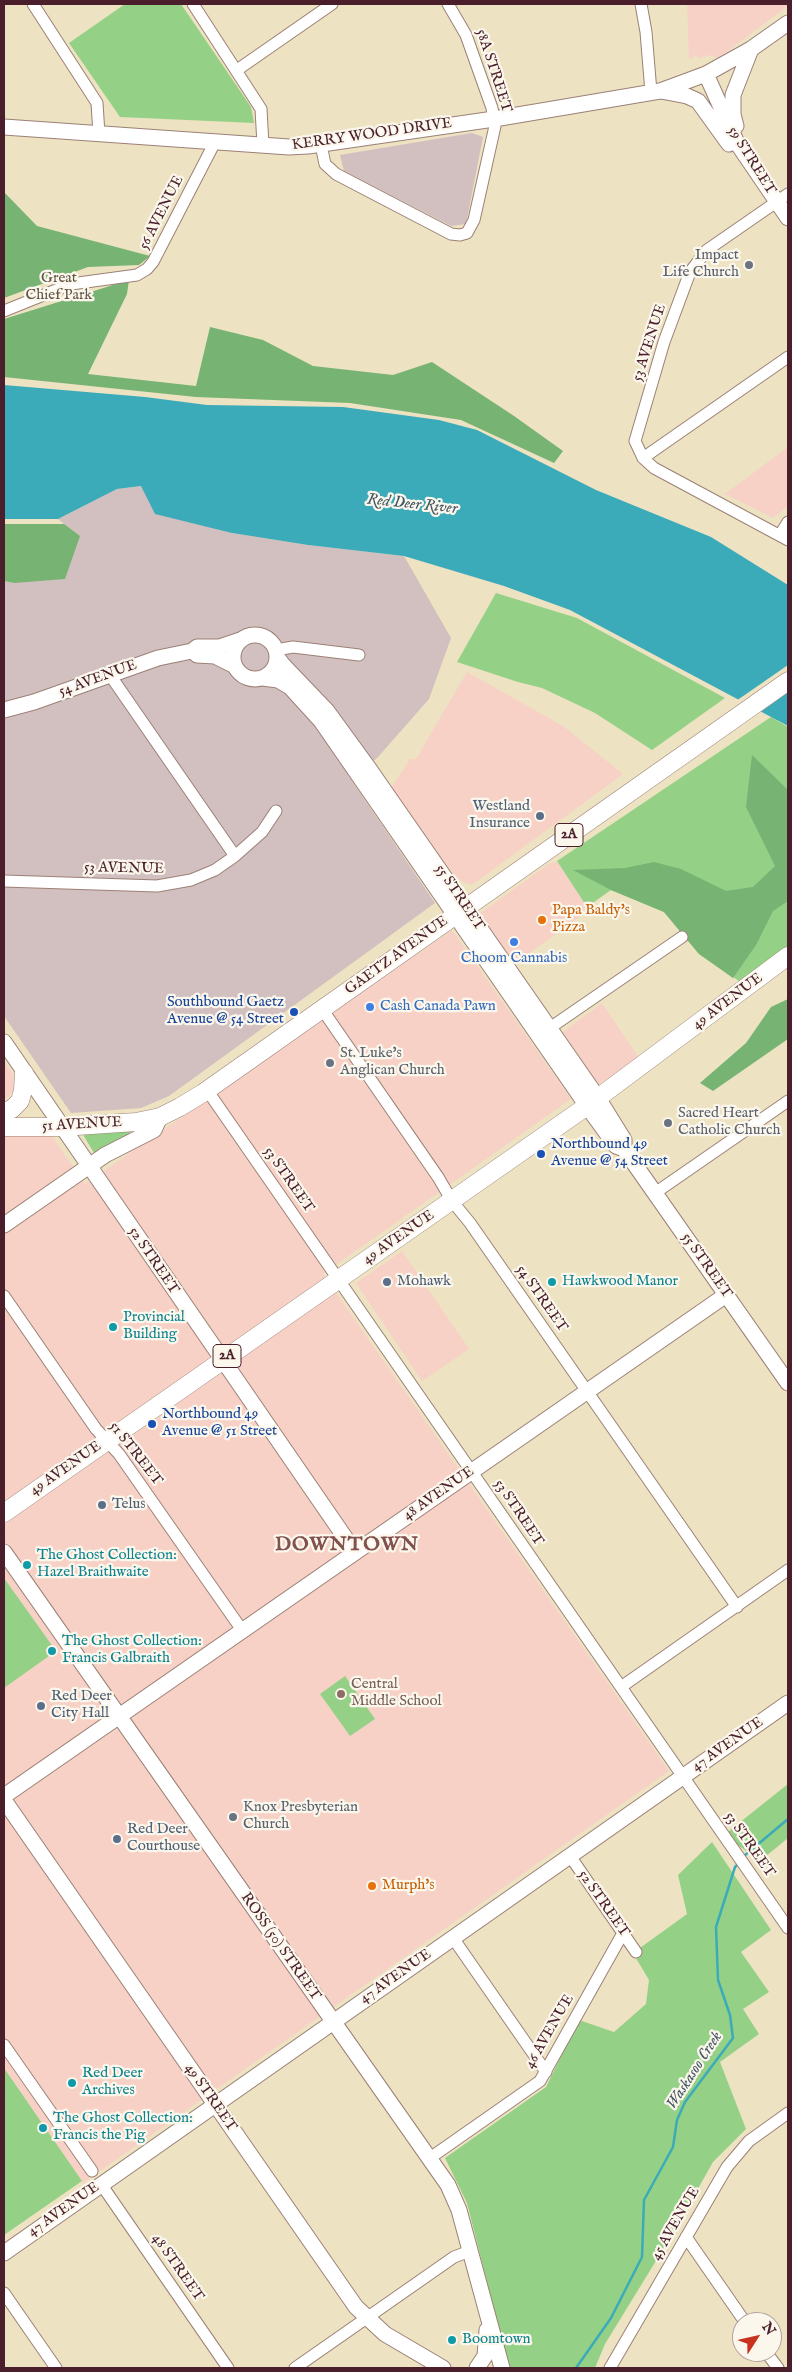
<!DOCTYPE html>
<style>
body{margin:0}
#map{position:relative;width:792px;height:2372px;overflow:hidden;background:#ede2c2;font-family:"IM FELL English",serif}
canvas{display:block}
.frame{position:absolute;inset:0;border:5px solid #4a1f2b;pointer-events:none}
.north{position:absolute;left:732px;top:2312px;width:50px;height:50px;box-sizing:border-box;background:#fbf7ec;border:1px solid #b4a19f;border-radius:50%;rotate:55deg;font-size:14px;font-weight:700;line-height:20px;text-align:center;color:#4a1f2b}
.north::after{content:'';display:block;margin:auto;width:18px;height:22px;background:#c8321e;clip-path:polygon(50% 0,100% 100%,50% 72%,0 100%)}
</style>
<div id="map">
<canvas width="792" height="2372"></canvas>
<div class="frame"></div>
<div class="north">N</div>
</div>
<script>
const c = document.querySelector('canvas').getContext('2d');
c.lineJoin = 'round';
function paint(path, color) { c.fillStyle = color; c.fill(path, 'evenodd'); }
const shape = rows => new Path2D(rows.map(r => 'M' + r).join(''));
function strokePath(path, color, width, dash) { c.strokeStyle = color; c.lineWidth = width; c.lineCap = dash ? 'butt' : 'round'; c.setLineDash(dash || []); c.stroke(path); }
function drawText(font, color, halo, rows, align = 'center') {
  c.font = font + ' "IM FELL English",serif'; c.lineWidth = 4.5; c.setLineDash([]); c.textBaseline = 'middle'; c.strokeStyle = halo; c.fillStyle = color; for (const [text, x, y, turn = 0] of rows) {
    c.save(); c.translate(x, y); c.rotate((+turn || 0) * Math.PI / 180); c.textAlign = isNaN(turn) ? turn : align; if (halo) c.strokeText(text, 0, 0); c.fillText(text, 0, 0); c.restore();
  }
}
paint(shape([
 [687,4,788,4,788,6,718,58,709,55,699,59,696,55,689,59],
 [788,447,788,506,773,518,725,494],
 [467,672,563,726,623,774,472,885,461,881,449,870,388,793,410,759,416,759],
 [557,861,587,906,582,915,513,965,479,914,549,864],
 [452,930,571,1099,323,1274,669,1771,83,2183,4,2068,4,1133,49,1132,85,1184],
 [602,1003,639,1058,599,1084,559,1035],
 [4,1061,18,1082,8,1097,4,1099],
 [402,1251,469,1349,422,1381,356,1283]
]), '#f7d1c6');
paint(shape([
 [472,133,483,137,466,224,451,226,344,171,340,155],
 [141,486,232,533,308,545,404,556,451,638,429,699,378,757,352,781,435,903,169,1096,141,1108,71,1113,4,1016,4,581,14,583,64,524,58,519,117,489]
]), '#d2bfbf');
paint(shape([
 [125,4,181,4,251,107,254,123,120,117,69,43],
 [496,593,577,618,725,698,652,750,595,713,542,688,518,682,457,662],
 [771,717,788,727,788,951,742,983,699,954,664,912,611,890,587,907,557,861],
 [130,1130,129,1137,94,1153,82,1133],
 [4,1578,56,1651,4,1688],
 [345,1676,375,1719,350,1736,320,1694],
 [788,1784,788,1838,760,1861,724,1835],
 [712,1842,771,1930,741,1952,769,1992,743,2009,759,2034,720,2062,746,2129,713,2162,673,2233,605,2344,595,2368,509,2368,467,2203,445,2158,546,2087,579,2020,614,2032,646,2004,649,1980,633,1953,687,1914,678,1875],
 [4,2068,82,2181,4,2235]
]), '#94d186');
paint(shape([
 [4,192,37,226,150,256,139,265,88,267,4,298],
 [129,280,127,294,88,374,196,386,210,327,263,340,313,366,393,375,432,362,514,416,563,451,554,463,461,420,350,403,196,397,4,377,4,319],
 [4,524,64,524,80,536,65,579,14,583,4,581],
 [752,755,788,790,788,901,773,911,756,945,733,978,699,954,664,912,611,890,573,870,625,868,654,862,681,869,726,891,753,887,775,866,746,807],
 [788,999,788,1039,713,1091,700,1083,746,1043,771,1007]
]), '#77b373');
paint(shape([
 [4,385,145,397,207,405,343,407,439,420,477,430,596,490,711,537,788,585,788,726,570,610,504,586,404,556,308,545,232,533,155,514,141,486,117,489,58,519,4,519]
]), '#3cabb9');
paint(shape([
 [788,665,788,692,759,713,736,701]
]), '#ede2c2');
strokePath(shape([
 [744,1856,788,1819],
 [576,2368,611,2318,642,2257,644,2200,673,2147,677,2120,685,2102,733,2038,730,2015,718,1980,716,1927,735,1867,739,1863]
]), '#3cabb9', 2.5);
const street = shape([
 [33,4,97,103,99,134],
 [193,4,261,109,263,145],
 [641,4,646,32,651,92],
 [237,70,332,4],
 [321,145,325,164,336,174,451,234,460,235,467,233,474,220,495,126,492,108,466,35,448,4],
 [788,194,707,250,690,272,664,342,635,441,643,458,654,468,788,540],
 [4,311,71,284,137,275,147,269,153,262,215,142],
 [643,458,788,357],
 [780,535,788,522],
 [276,650,293,647,359,655],
 [110,675,235,856],
 [4,881,157,886,191,880,215,870,235,856,262,832,276,811],
 [322,1009,438,1177,452,1201,470,1223,737,1607],
 [544,1032,682,937],
 [207,1090,788,1928],
 [655,1193,788,1101],
 [4,1296,96,1429,119,1454,242,1630],
 [621,1687,788,1570],
 [570,1856,636,1952],
 [453,1938,546,2072],
 [4,2045,92,2171],
 [430,2158,540,2081,623,1933],
 [101,2184,228,2368],
 [686,2237,745,2322],
 [4,2293,56,2368],
 [766,2352,778,2368],
 [295,2368,454,2257,470,2251],
 [610,2368,727,2167,749,2141,788,2113]
]);
const secondary = shape([
 [706,74,737,143,788,218],
 [661,91,687,96,698,101,729,144],
 [736,126,733,114,733,95,751,49],
 [4,127,289,147,308,146,494,119,660,91,706,74,751,49,788,23],
 '233 657a22 22 0 1 1 44 0a22 22 0 1 1-44 0Z',
 [197,655,215,656,235,666],
 [277,657,283,665,327,711,370,770,598,1098,624,1140,624,1149,788,1383],
 [263,678,278,680,290,687,321,721,587,1106,616,1146,624,1149],
 [4,710,34,702,158,658,192,651,197,647,219,647,240,640],
 [4,1042,355,1552],
 [4,1225,105,1155,154,1130,160,1117],
 [4,1552,448,2185,459,2210,502,2368],
 [4,1796,726,1295],
 [4,1800,356,2307,385,2334,443,2368],
 [4,2253,788,1703],
 [477,2368,485,2356,487,2330]
]);
const primary = shape([
 [4,1112,12,1109,20,1101,23,1090,24,1073],
 [4,1127,62,1127,136,1122,160,1117,180,1107,203,1093,788,681],
 [4,1513,587,1106,788,956]
]);
strokePath(street, '#9c8076', 13);
strokePath(secondary, '#9c8076', 17);
strokePath(primary, '#9c8076', 19);
strokePath(street, '#fff', 11);
strokePath(secondary, '#fff', 15);
strokePath(primary, '#fff', 18);
for (const [x, y, r, color] of [
 [749,265,5,"#6b7280"],
 [540,816,5,"#5c6f8a"],
 [542,920,5,"#e8710a"],
 [514,942,5,"#3f7fe0"],
 [370,1007,5,"#3f7fe0"],
 [294,1012,5,"#1a4fb4"],
 [330,1063,5,"#6b7280"],
 [668,1123,5,"#6b7280"],
 [541,1154,5,"#1a4fb4"],
 [387,1282,5,"#5c6f8a"],
 [552,1282,5,"#0f9aa8"],
 [113,1327,5,"#0f9aa8"],
 [152,1424,5,"#1a4fb4"],
 [102,1505,5,"#5c6f8a"],
 [27,1565,5,"#0f9aa8"],
 [52,1651,5,"#0f9aa8"],
 [341,1694,5,"#8d6e63"],
 [41,1706,5,"#5c6f8a"],
 [233,1817,5,"#6b7280"],
 [117,1839,5,"#5c6f8a"],
 [372,1886,5,"#e8710a"],
 [72,2083,5,"#0f9aa8"],
 [43,2128,5,"#0f9aa8"],
 [452,2340,5,"#0f9aa8"]
]) { const dot = new Path2D(); dot.arc(x, y, r, 0, 2 * Math.PI); c.fillStyle = color; c.fill(dot); strokePath(dot, '#fbf7ec', 2); }
for (const [x, y, w] of [
 [569,835,28],
 [227,1356,28]
]) { const box = new Path2D(); box.roundRect(x - w / 2, y - 11.5, w, 23, 4); c.fillStyle = '#fbf7ec'; c.fill(box); strokePath(box, '#4a1f2b', 1); }
drawText('bold 14px', '#4a1f2b', null, [
 ["2A",569,835],
 ["2A",227,1356]
]);
drawText('15px', '#4a1f2b', '#fbf7ec', [
 ["58A STREET",493,71,72],
 ["KERRY WOOD DRIVE",372,135,-8],
 ["59 STREET",751,161,58],
 ["56 AVENUE",162,213,-63],
 ["53 AVENUE",650,343,-72],
 ["54 AVENUE",98,679,-20],
 ["53 AVENUE",124,869,1],
 ["55 STREET",459,898,56],
 ["GAETZ AVENUE",397,956,-36],
 ["49 AVENUE",728,1002,-37],
 ["51 AVENUE",82,1125,-3],
 ["53 STREET",288,1180,55],
 ["49 AVENUE",399,1238,-35],
 ["52 STREET",153,1261,56],
 ["55 STREET",706,1266,55],
 ["54 STREET",541,1299,55],
 ["51 STREET",135,1454,52],
 ["49 AVENUE",66,1469,-35],
 ["48 AVENUE",439,1494,-35],
 ["53 STREET",518,1513,56],
 ["47 AVENUE",728,1745,-35],
 ["53 STREET",749,1845,55],
 ["52 STREET",603,1904,55],
 ["ROSS (50) STREET",280,1947,55],
 ["47 AVENUE",396,1977,-35],
 ["46 AVENUE",550,2032,-60],
 ["49 STREET",210,2098,55],
 ["47 AVENUE",64,2210,-35],
 ["45 AVENUE",676,2224,-60],
 ["48 STREET",177,2268,55]
]);
drawText('15px', '#5b616d', '#fbf7ec', [
 ["Impact",739,256,"right"],
 ["Life Church",739,273,"right"],
 ["St. Luke's",340,1054],
 ["Anglican Church",340,1071],
 ["Sacred Heart",678,1114],
 ["Catholic Church",678,1131],
 ["Knox Presbyterian",243,1808],
 ["Church",243,1825]
], 'left');
drawText('15px', '#605446', '#fbf7ec', [
 ["Great",59,279],
 ["Chief Park",59,296]
]);
drawText('15px', '#4e5e75', '#fbf7ec', [
 ["Westland",530,807,"right"],
 ["Insurance",530,824,"right"],
 ["Mohawk",397,1282],
 ["Telus",112,1505],
 ["Red Deer",51,1697],
 ["City Hall",51,1714],
 ["Red Deer",127,1830],
 ["Courthouse",127,1847]
], 'left');
drawText('15px', '#c56008', '#fbf7ec', [
 ["Papa Baldy's",552,911],
 ["Pizza",552,928],
 ["Murph's",382,1886]
], 'left');
drawText('15px', '#366cbe', '#fbf7ec', [
 ["Choom Cannabis",514,959],
 ["Cash Canada Pawn",380,1007,"left"]
]);
drawText('15px', '#164399', '#fbf7ec', [
 ["Southbound Gaetz",284,1003,"right"],
 ["Avenue @ 54 Street",284,1020,"right"],
 ["Northbound 49",551,1145],
 ["Avenue @ 54 Street",551,1162],
 ["Northbound 49",162,1415],
 ["Avenue @ 51 Street",162,1432]
], 'left');
drawText('15px', '#0d838f', '#fbf7ec', [
 ["Hawkwood Manor",562,1282],
 ["Provincial",123,1318],
 ["Building",123,1335],
 ["The Ghost Collection:",37,1556],
 ["Hazel Braithwaite",37,1573],
 ["The Ghost Collection:",62,1642],
 ["Francis Galbraith",62,1659],
 ["Red Deer",82,2074],
 ["Archives",82,2091],
 ["The Ghost Collection:",53,2119],
 ["Francis the Pig",53,2136],
 ["Boomtown",462,2340]
], 'left');
drawText('15px', '#785e54', '#fbf7ec', [
 ["Central",351,1685],
 ["Middle School",351,1702]
], 'left');
drawText('italic 16px', '#445764', '#fbf7ec', [
 ["Red Deer River",412,505,6],
 ["Waskasoo Creek",695,2071,-57]
]);
c.letterSpacing = '1px';
drawText('bold 20px', '#82504d', '#fbf7ec', [
 ["DOWNTOWN",347,1546]
]);
c.letterSpacing = '0px';
</script>
